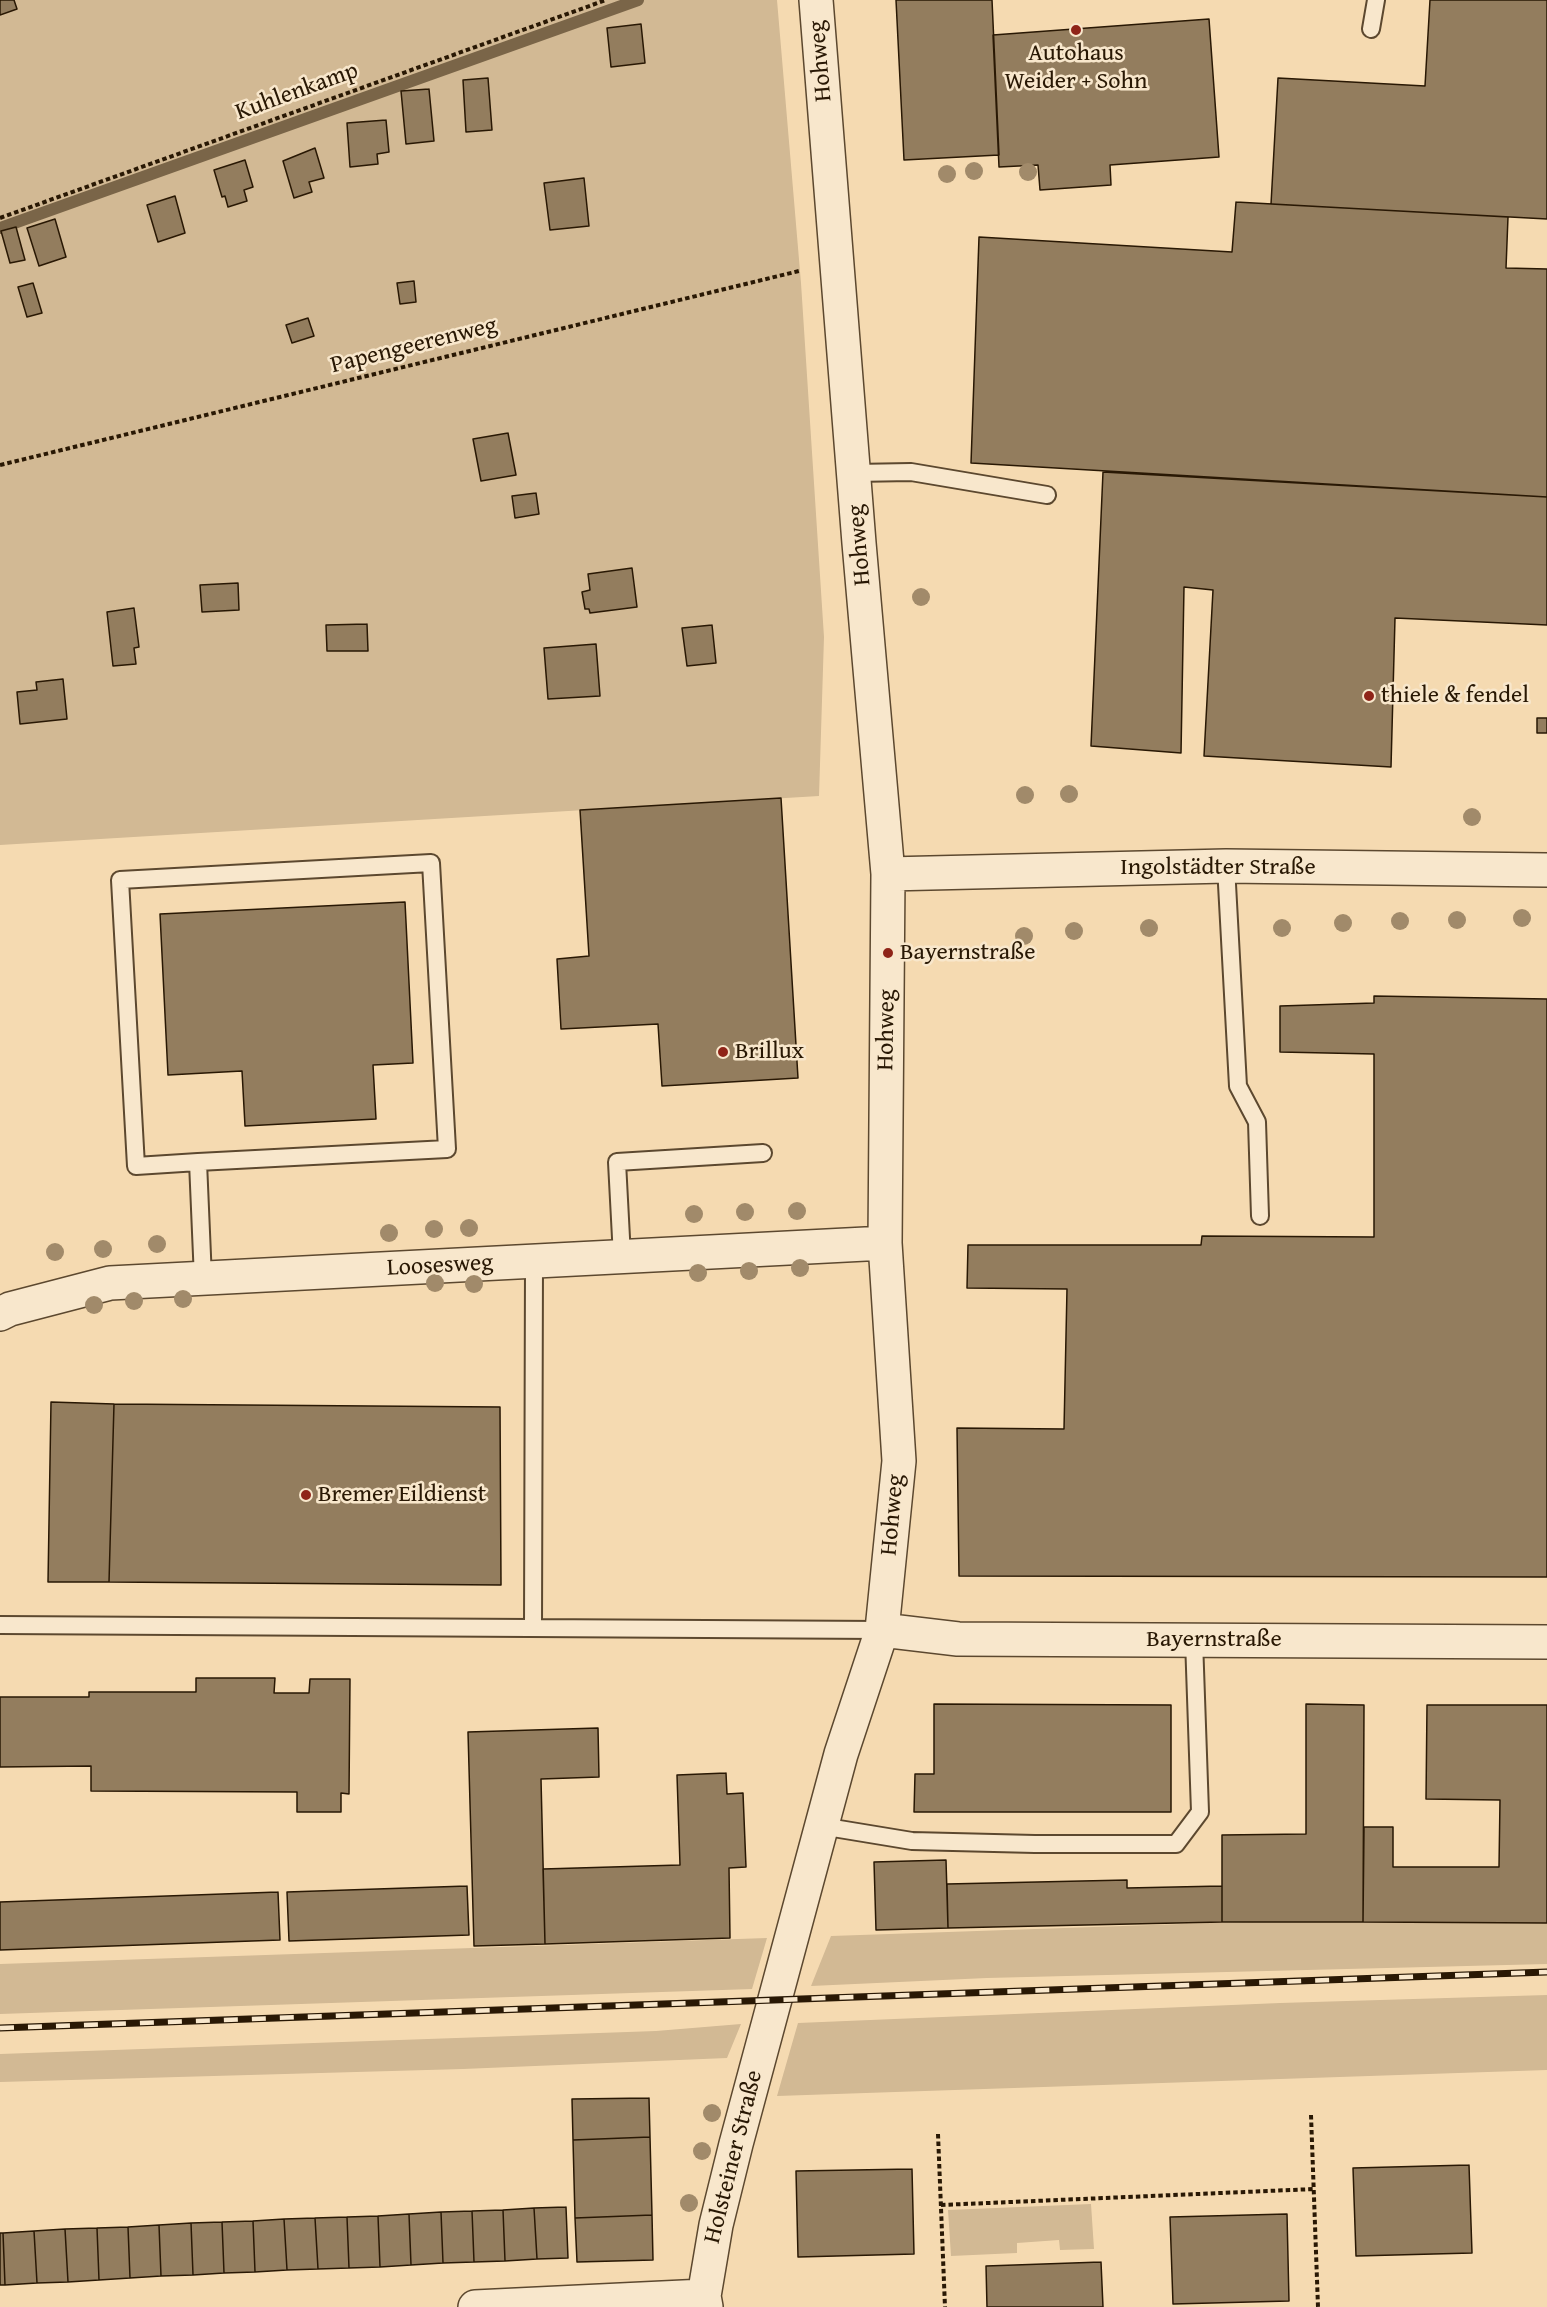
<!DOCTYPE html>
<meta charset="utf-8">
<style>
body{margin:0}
canvas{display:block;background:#f5dab1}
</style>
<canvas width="1547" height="2307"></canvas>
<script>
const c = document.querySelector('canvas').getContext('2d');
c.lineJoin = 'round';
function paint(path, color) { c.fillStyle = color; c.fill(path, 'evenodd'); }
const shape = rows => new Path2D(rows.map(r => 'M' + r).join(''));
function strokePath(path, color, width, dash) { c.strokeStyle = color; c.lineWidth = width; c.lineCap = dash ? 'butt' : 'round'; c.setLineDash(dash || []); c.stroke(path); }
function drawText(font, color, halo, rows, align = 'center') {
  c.font = font + ' "Gentium Book Plus",serif'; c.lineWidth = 5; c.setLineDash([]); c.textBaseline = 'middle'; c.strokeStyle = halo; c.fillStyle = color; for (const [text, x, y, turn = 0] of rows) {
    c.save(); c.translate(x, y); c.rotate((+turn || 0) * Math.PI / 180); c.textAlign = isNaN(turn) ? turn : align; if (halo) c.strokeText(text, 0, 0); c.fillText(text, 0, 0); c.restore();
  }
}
paint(shape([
 [0,0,777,0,801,283,824,637,819,796,0,845],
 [1547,1915,1547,1964,987,1978,811,1986,831,1936,1211,1923],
 [767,1938,752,1989,0,2014,0,1964],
 [1547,1995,1547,2070,777,2096,798,2023,1280,2003],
 [741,2024,727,2058,463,2069,0,2082,0,2054,656,2031],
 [1091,2204,1094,2249,1060,2250,1059,2240,1017,2243,1017,2253,951,2256,948,2210]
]), '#d2b994');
strokePath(shape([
 [0,228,638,0]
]), '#7a6548', 12);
const building = shape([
 [0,0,14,0,17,9,0,15,0,0],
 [896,0,992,0,999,155,904,160,896,0],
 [1430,0,1547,0,1547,219,1271,204,1278,78,1425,86,1430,0],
 [1209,19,1219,157,1110,165,1111,185,1040,190,1038,165,999,167,993,35,1209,19],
 [641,24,645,63,611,67,607,28,641,24],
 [488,78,492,130,466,132,463,80,488,78],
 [429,89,434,141,406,144,401,91,429,89],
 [386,120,389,152,377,154,378,164,350,167,347,123,386,120],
 [315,148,324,178,309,182,312,192,294,198,283,161,315,148],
 [245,160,253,187,244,190,247,201,228,207,225,196,222,197,214,170,245,160],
 [584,178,589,226,550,230,544,183,584,178],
 [175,196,185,233,158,242,147,205,175,196],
 [1236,202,1508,217,1506,268,1547,269,1547,497,971,463,979,237,1232,252,1236,202],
 [55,219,66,257,39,266,27,228,55,219],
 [16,227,25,260,10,263,1,231,16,227],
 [414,281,416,302,400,304,397,283,414,281],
 [33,283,42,313,27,317,18,287,33,283],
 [308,318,314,336,292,343,286,325,308,318],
 [508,433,516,475,481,481,473,439,508,433],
 [1103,472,1547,497,1547,625,1395,618,1391,767,1204,756,1213,590,1184,587,1181,753,1091,746,1103,472],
 [536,493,539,514,515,518,512,496,536,493],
 [632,568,637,607,590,613,589,609,585,609,582,592,590,590,588,574,632,568],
 [238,583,239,610,202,612,200,585,238,583],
 [134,608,139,647,134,648,136,664,113,666,107,612,134,608],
 [367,624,368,651,327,651,326,625,367,624],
 [712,625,716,663,687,666,682,628,712,625],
 [596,644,600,696,548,699,544,648,596,644],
 [63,679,67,719,20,724,17,692,37,690,36,682,63,679],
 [1537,718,1547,718,1547,733,1537,733,1537,718],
 [781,798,798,1078,662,1086,658,1024,561,1029,557,959,589,956,580,810,781,798],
 [405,902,413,1063,373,1065,376,1119,245,1126,242,1071,168,1075,160,914,405,902],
 [1374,996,1547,999,1547,1577,959,1576,957,1428,1064,1429,1067,1289,967,1288,968,1245,1201,1245,1202,1236,1374,1237,1374,1054,1280,1052,1280,1006,1374,1003,1374,996],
 [51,1402,114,1404,109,1582,48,1582,51,1402],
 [114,1404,500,1407,501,1585,109,1582,114,1404],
 [196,1678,275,1678,274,1693,309,1693,310,1679,350,1679,349,1794,341,1793,341,1812,297,1812,297,1792,91,1791,91,1766,0,1767,0,1697,89,1697,89,1692,196,1692,196,1678],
 [934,1704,1171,1705,1171,1812,914,1812,915,1774,934,1774,934,1704],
 [1306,1704,1364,1705,1363,1922,1222,1922,1222,1835,1306,1834,1306,1704],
 [1427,1705,1547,1705,1547,1923,1363,1922,1364,1827,1393,1827,1393,1867,1499,1867,1500,1800,1426,1799,1427,1705],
 [598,1728,599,1777,541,1779,545,1944,474,1946,468,1732,598,1728],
 [726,1773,727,1794,743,1793,746,1867,729,1868,730,1938,545,1944,543,1869,680,1865,677,1775,726,1773],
 [946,1860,948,1928,876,1930,874,1862,946,1860],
 [1127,1880,1127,1888,1222,1886,1222,1922,948,1928,947,1884,1127,1880],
 [467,1886,469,1935,289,1941,287,1892,467,1886],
 [278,1892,280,1940,0,1950,0,1902,278,1892],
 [649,2098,650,2137,573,2140,572,2099,649,2098],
 [650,2137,652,2215,575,2218,573,2140,650,2137],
 [1469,2165,1472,2253,1356,2256,1353,2168,1469,2165],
 [912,2169,914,2254,798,2257,796,2171,912,2169],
 [566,2207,568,2258,537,2259,534,2208,566,2207],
 [534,2208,537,2259,505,2261,503,2210,534,2208],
 [503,2210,505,2261,474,2262,472,2211,503,2210],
 [472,2211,474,2262,443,2263,441,2212,472,2211],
 [441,2212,443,2263,411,2265,409,2214,441,2212],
 [409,2214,411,2265,380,2267,378,2216,409,2214],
 [1287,2214,1289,2301,1173,2304,1170,2217,1287,2214],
 [652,2215,653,2260,577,2262,575,2218,652,2215],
 [378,2216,380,2267,349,2268,347,2217,378,2216],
 [347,2217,349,2268,318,2269,315,2218,347,2217],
 [315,2218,318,2269,287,2270,284,2219,315,2218],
 [284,2219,287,2270,255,2272,253,2221,284,2219],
 [253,2221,255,2272,224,2273,222,2222,253,2221],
 [222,2222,224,2273,193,2275,191,2223,222,2222],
 [191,2223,193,2275,161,2276,159,2225,191,2223],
 [159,2225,161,2276,130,2278,128,2227,159,2225],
 [128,2227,130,2278,99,2280,97,2228,128,2227],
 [97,2228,99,2280,68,2282,65,2229,97,2228],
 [65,2229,68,2282,37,2283,34,2231,65,2229],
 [34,2231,37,2283,5,2285,3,2233,34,2231],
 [0,2233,3,2233,5,2285,0,2285,0,2233],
 [1101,2262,1103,2307,987,2307,986,2266,1101,2262]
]);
paint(building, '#937d5e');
strokePath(building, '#291804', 1.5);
const service = shape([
 [1371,29,1376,0],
 [854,473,911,472,1047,495],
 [1226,866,1238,1086,1257,1122,1260,1216],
 [198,1162,447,1149,431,863,120,880,136,1166,198,1162,203,1279],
 [622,1257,617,1162,763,1153],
 [0,1625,882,1630],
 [533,1628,534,1262],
 [821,1826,912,1841,1035,1844,1176,1844,1200,1812,1194,1640]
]);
const minor = shape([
 [888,874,1226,866,1547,870],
 [0,1314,10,1309,110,1283,885,1243],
 [882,1630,958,1639,1547,1642],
 [475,2307,704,2296],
 [706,2307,704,2296,716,2225,736,2144,841,1754,882,1630,899,1461,885,1243,888,874,859,543,816,0]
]);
strokePath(service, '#5c482f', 20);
strokePath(minor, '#5c482f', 36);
strokePath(shape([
 [0,218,606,0],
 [0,465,799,271],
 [1311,2115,1318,2307],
 [938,2134,945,2307],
 [941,2205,1314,2189]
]), '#291804', 4, [4.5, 3]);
strokePath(service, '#f8e7cc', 16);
strokePath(minor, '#f8e7cc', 33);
const rail = shape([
 [0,2028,1547,1972]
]);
strokePath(rail, '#291804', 7);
strokePath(rail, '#f8e7cc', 4.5, [14]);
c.fillStyle = '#a18a6a';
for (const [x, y] of [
 [974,171],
 [1028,172],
 [947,174],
 [921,597],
 [1069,794],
 [1025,795],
 [1472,817],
 [1522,918],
 [1457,920],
 [1400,921],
 [1343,923],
 [1149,928],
 [1282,928],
 [1074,931],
 [1024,936],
 [797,1211],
 [745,1212],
 [694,1214],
 [469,1228],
 [434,1229],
 [389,1233],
 [157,1244],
 [103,1249],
 [55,1252],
 [800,1268],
 [749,1271],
 [698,1273],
 [435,1283],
 [474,1284],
 [183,1299],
 [134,1301],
 [94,1305],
 [712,2113],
 [702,2151],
 [689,2203]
]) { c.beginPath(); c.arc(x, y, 9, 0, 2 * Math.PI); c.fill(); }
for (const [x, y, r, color] of [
 [1076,30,6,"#8f2418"],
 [1369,696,6,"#8f2418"],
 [888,953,6,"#8f2418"],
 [723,1052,6,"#8f2418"],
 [306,1495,6,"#8f2418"]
]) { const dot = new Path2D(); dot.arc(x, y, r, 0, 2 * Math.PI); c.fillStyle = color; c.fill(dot); strokePath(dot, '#f8e7cc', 2); }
drawText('24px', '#291804', '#f8e7cc', [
 ["Autohaus",1076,54,"center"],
 ["Weider + Sohn",1076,82,"center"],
 ["thiele & fendel",1381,696],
 ["Bayernstraße",900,953],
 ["Brillux",735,1052],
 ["Bremer Eildienst",318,1495]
], 'left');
drawText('24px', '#291804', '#f8e7cc', [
 ["Hohweg",821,61,-95],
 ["Kuhlenkamp",297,92,-20],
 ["Papengeerenweg",414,346,-14],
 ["Hohweg",860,545,-95],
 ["Ingolstädter Straße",1218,868],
 ["Hohweg",887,1030,-89],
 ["Loosesweg",440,1266,-3],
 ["Hohweg",893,1515,-85],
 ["Bayernstraße",1214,1640],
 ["Holsteiner Straße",734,2157,-76]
]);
</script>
